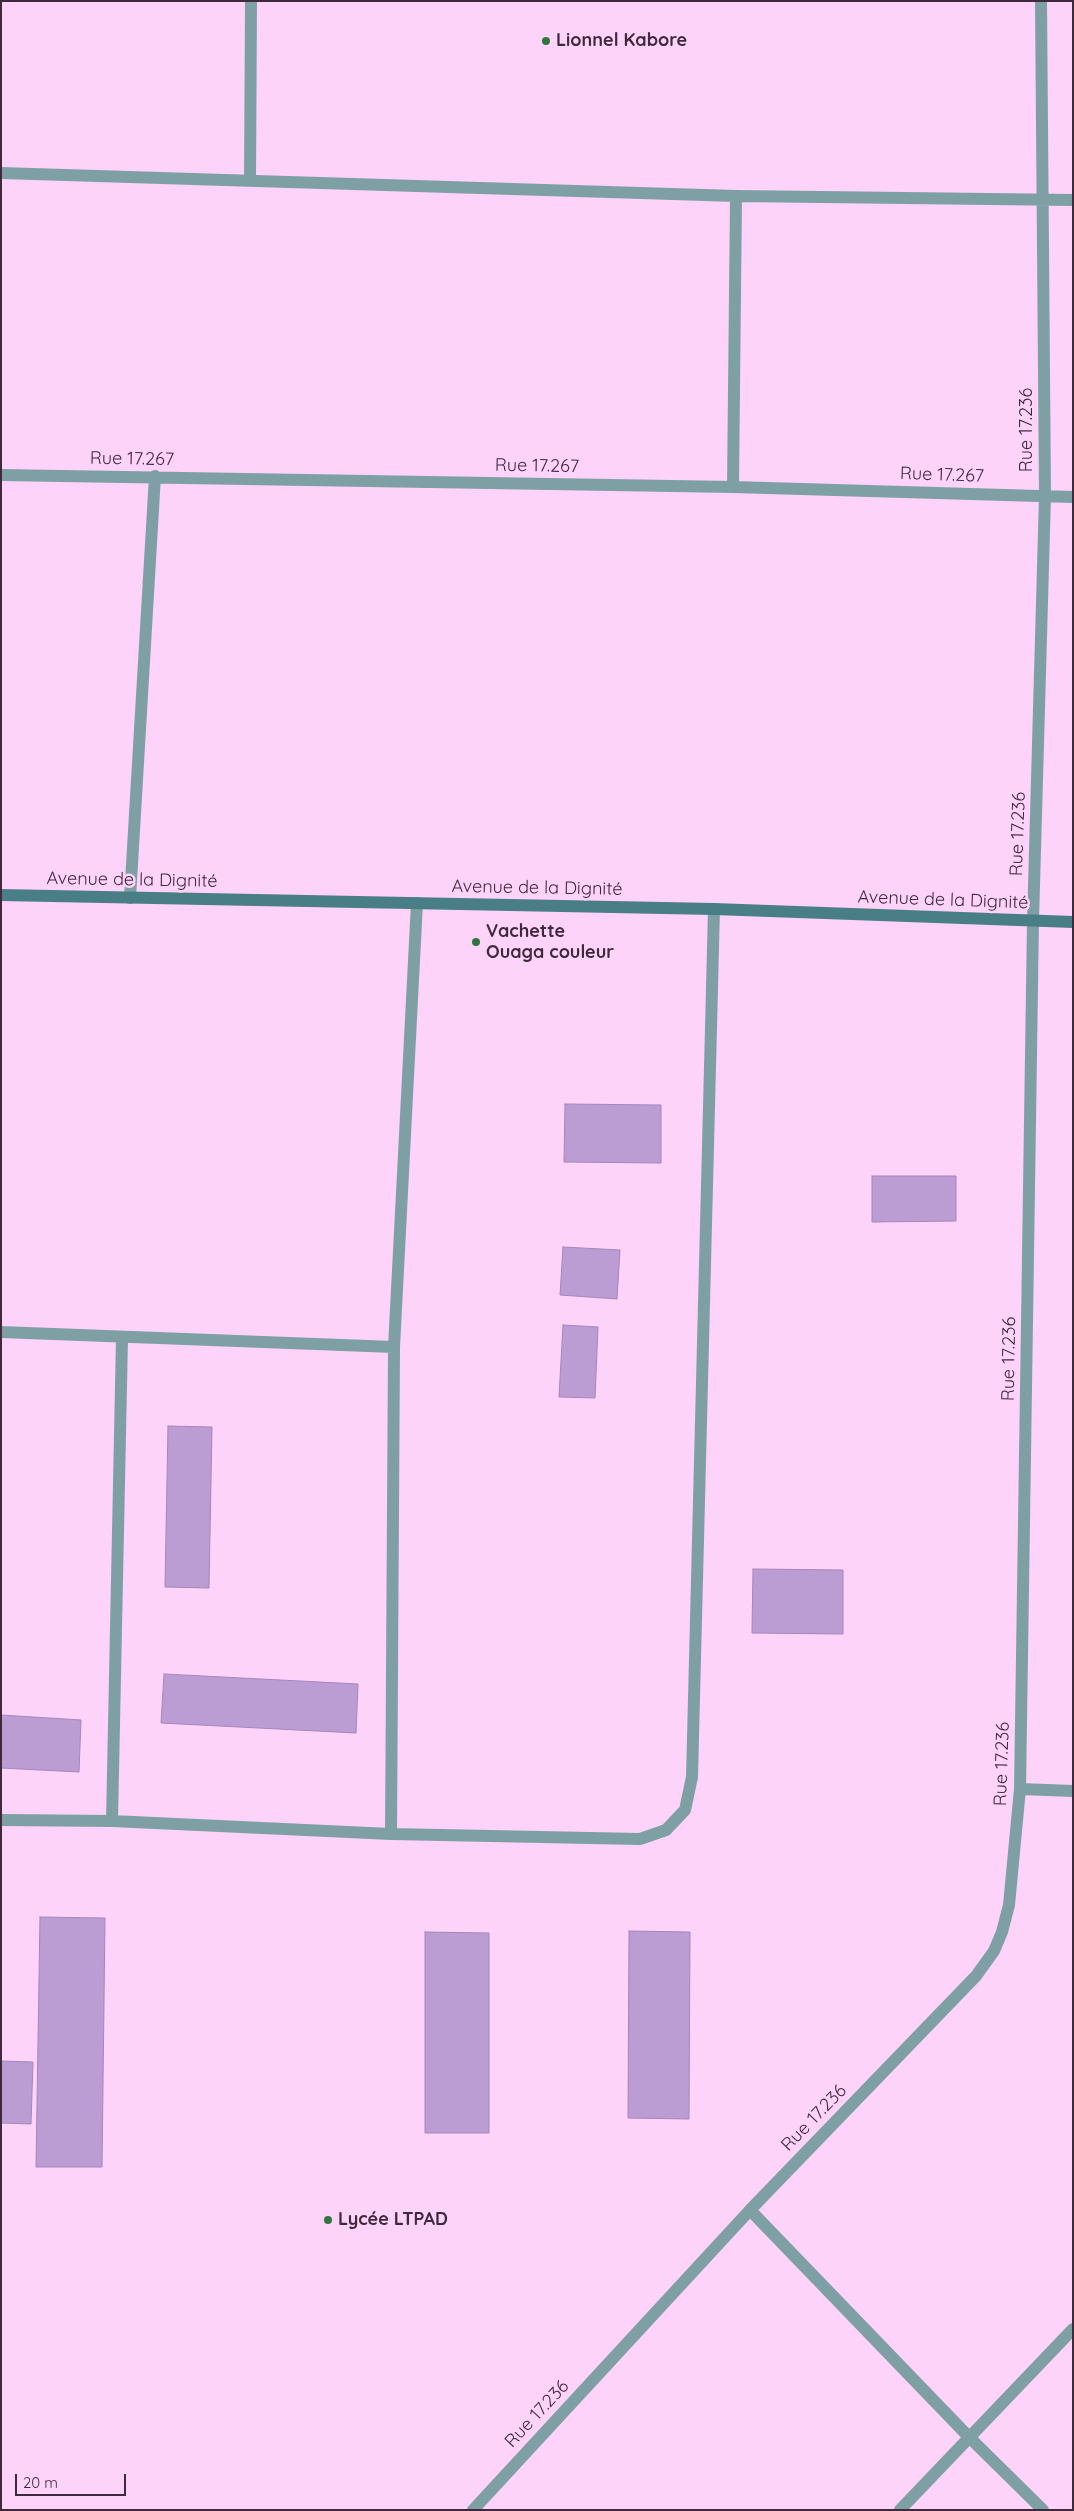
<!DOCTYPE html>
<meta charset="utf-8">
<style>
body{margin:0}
#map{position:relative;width:1074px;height:2511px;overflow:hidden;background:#fed3f9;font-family:Quicksand,sans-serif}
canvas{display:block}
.frame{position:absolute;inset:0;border:2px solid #3f2a3d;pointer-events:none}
.scale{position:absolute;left:15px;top:2474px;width:111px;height:22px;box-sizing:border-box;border:2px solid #3f2a3d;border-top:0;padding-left:6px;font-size:15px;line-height:18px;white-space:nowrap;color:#3f2a3d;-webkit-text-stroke:4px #fed3f9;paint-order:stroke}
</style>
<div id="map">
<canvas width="1074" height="2511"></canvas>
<div class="frame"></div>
<div class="scale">20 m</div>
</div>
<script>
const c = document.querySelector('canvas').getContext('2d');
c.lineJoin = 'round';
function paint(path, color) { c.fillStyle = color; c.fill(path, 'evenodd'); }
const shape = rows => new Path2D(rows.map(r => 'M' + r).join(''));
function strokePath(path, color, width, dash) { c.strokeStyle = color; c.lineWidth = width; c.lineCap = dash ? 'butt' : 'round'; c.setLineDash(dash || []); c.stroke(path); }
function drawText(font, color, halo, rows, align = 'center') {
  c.font = font + ' Quicksand,sans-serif'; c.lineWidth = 5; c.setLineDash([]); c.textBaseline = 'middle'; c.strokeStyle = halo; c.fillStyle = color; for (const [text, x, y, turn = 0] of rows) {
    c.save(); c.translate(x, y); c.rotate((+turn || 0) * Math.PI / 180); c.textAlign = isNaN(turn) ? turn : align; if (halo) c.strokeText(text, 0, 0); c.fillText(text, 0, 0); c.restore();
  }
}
const building = shape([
 [565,1104,661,1105,661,1163,564,1162,565,1104],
 [872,1176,956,1176,956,1221,872,1222,872,1176],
 [563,1247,620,1250,617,1299,560,1295,563,1247],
 [563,1325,598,1327,595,1398,559,1397,563,1325],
 [168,1426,212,1427,209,1588,165,1587,168,1426],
 [753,1569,843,1570,843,1634,752,1633,753,1569],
 [164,1674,358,1684,356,1733,161,1723,164,1674],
 [1,1715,81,1720,79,1772,1,1768,1,1715],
 [40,1917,105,1918,102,2167,36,2167,40,1917],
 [629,1931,690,1932,689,2119,628,2118,629,1931],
 [425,1932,489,1933,489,2133,425,2133,425,1932],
 [1,2061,33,2062,31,2124,1,2123,1,2061]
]);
paint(building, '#bb9dd4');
strokePath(building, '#a486bc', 1);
strokePath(shape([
 [1,173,736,196,1073,200],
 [250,181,251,1],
 [1,475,733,487,1073,497],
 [733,487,736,196],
 [130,898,155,476],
 [1,1332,394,1347],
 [1020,1789,1073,1791],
 [1,1820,112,1821,391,1834,640,1839,666,1830,685,1810,692,1777,714,909],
 [112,1821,122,1338],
 [391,1834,394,1347,417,903],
 [750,2210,968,2436,1043,2510],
 [473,2510,750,2210,976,1976,994,1951,1002,1932,1009,1905,1020,1789,1033,921,1045,496,1041,1],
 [900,2510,1073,2329]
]), '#7ea0a5', 12);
strokePath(shape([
 [1,895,714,909,1073,922]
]), '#4a7e87', 12);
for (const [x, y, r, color] of [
 [546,41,5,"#2f7540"],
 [476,942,5,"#2f7540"],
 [328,2220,5,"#2f7540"]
]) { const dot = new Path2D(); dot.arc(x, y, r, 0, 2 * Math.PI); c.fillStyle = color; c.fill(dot); strokePath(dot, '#fed3f9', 2); }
drawText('bold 18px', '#3f2a3d', '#fed3f9', [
 ["Lionnel Kabore",556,41],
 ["Vachette",486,932],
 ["Ouaga couleur",486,953],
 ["Lycée LTPAD",338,2220]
], 'left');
drawText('18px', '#3f2a3d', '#fed3f9', [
 ["Rue 17.236",1027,430,-90],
 ["Rue 17.267",132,459,1],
 ["Rue 17.267",537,466,1],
 ["Rue 17.267",942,475,2],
 ["Rue 17.236",1018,834,-88],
 ["Avenue de la Dignité",132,880,1],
 ["Avenue de la Dignité",537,888,1],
 ["Avenue de la Dignité",943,900,2],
 ["Rue 17.236",1009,1359,-89],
 ["Rue 17.236",1002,1764,-88],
 ["Rue 17.236",814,2118,-46],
 ["Rue 17.236",537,2414,-47]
]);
</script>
